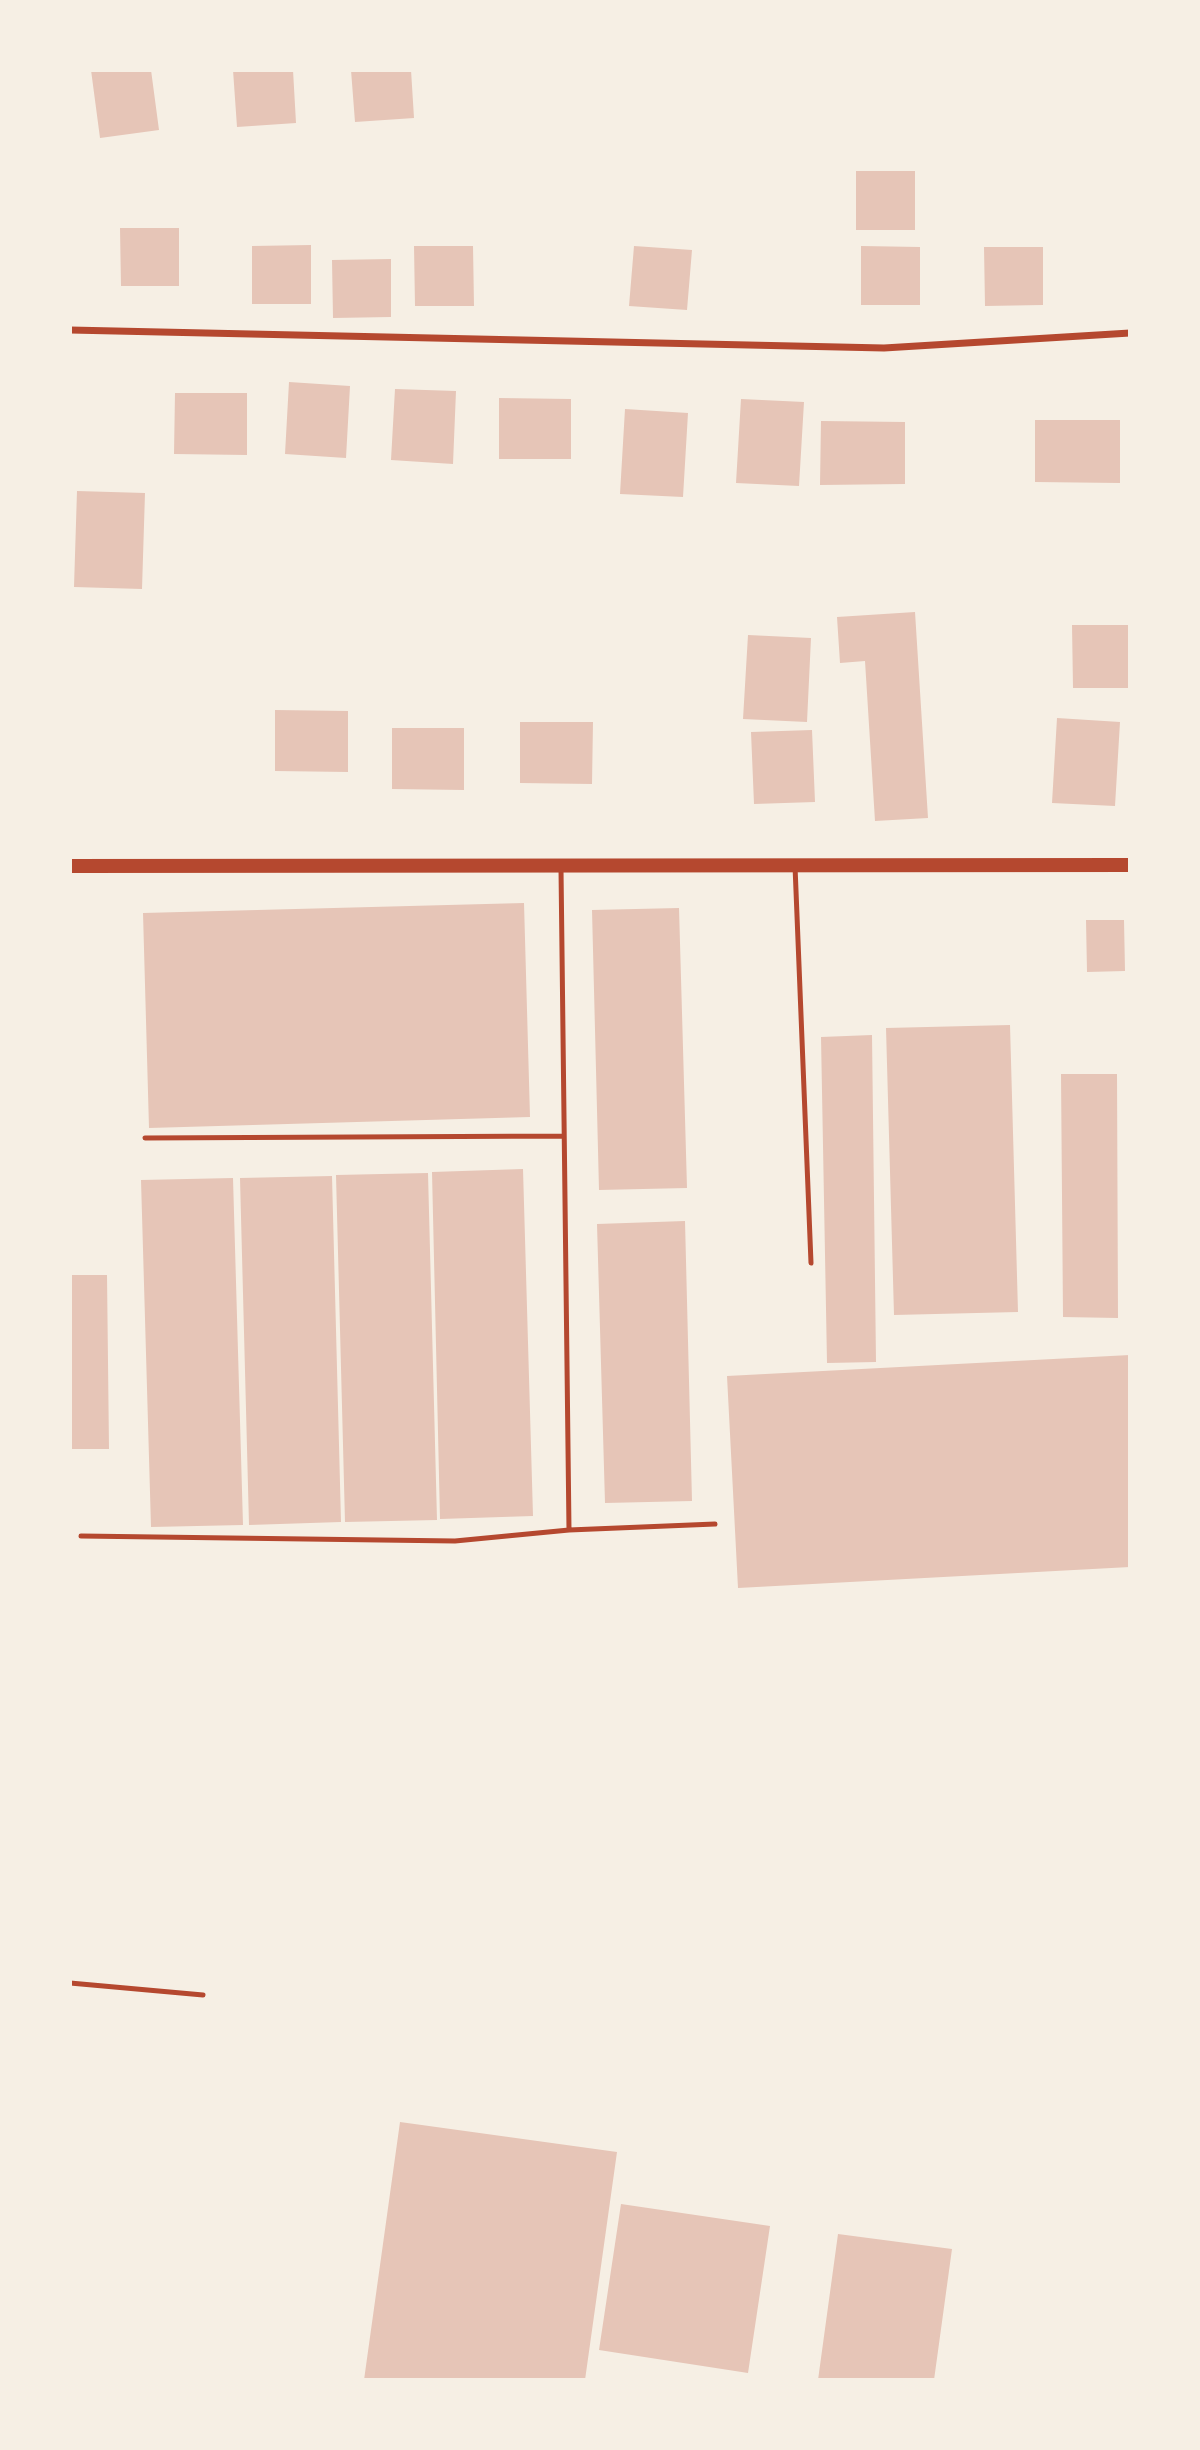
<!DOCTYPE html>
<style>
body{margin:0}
#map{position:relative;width:1200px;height:2450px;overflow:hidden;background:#f6efe4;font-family:Montserrat,sans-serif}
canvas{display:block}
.frame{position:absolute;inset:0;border:72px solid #f6efe4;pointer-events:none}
</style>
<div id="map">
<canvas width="1200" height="2450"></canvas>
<div class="frame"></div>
</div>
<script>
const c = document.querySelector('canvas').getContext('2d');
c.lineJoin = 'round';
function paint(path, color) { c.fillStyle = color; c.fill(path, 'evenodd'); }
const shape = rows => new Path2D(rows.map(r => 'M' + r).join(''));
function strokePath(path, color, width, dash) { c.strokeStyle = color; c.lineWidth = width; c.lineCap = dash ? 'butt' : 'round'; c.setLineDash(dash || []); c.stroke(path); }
paint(shape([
 [91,70,151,70,159,130,100,138],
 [233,70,293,70,296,123,237,127],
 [351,70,411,70,414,118,355,122],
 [856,171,915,171,915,230,856,230],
 [120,228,179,228,179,286,121,286],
 [311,245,311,304,252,304,252,246],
 [414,246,473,246,474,306,415,306],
 [634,246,692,250,687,310,629,306],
 [861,246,920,247,920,305,861,305],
 [984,247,1043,247,1043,305,985,306],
 [391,259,391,317,333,318,332,260],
 [289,382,350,386,346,458,285,454],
 [395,389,456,391,453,464,391,460],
 [175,393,247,393,247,455,174,454],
 [499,398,571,399,571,459,499,459],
 [741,399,804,402,799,486,736,483],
 [625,409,688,413,683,497,620,494],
 [1035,420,1120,420,1120,483,1035,482],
 [821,421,905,422,905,484,820,485],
 [77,491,145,493,142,589,74,587],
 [915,612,928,818,875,821,865,661,840,663,837,617],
 [1072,625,1130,625,1130,688,1073,688],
 [748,635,811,638,807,722,743,719],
 [275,710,348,711,348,772,275,771],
 [1057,718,1120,722,1115,806,1052,803],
 [520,722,593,722,592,784,520,783],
 [392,728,464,728,464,790,392,789],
 [812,730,815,802,754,804,751,732],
 [524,903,530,1117,149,1128,143,913],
 [679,908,687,1188,599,1190,592,910],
 [1086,920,1124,920,1125,971,1087,972],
 [1010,1025,1018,1312,894,1315,886,1028],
 [872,1035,876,1362,827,1363,821,1037],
 [1061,1074,1117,1074,1118,1318,1063,1317],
 [523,1169,533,1516,440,1519,432,1172],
 [428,1173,437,1520,345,1522,336,1175],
 [332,1176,341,1522,249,1525,240,1178],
 [233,1178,243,1525,151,1527,141,1180],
 [685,1221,692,1501,605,1503,597,1224],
 [70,1275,107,1275,109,1449,70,1449],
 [1130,1355,1130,1567,738,1588,727,1376],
 [400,2122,617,2152,585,2380,364,2380],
 [621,2204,770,2226,748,2373,599,2350],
 [838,2234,952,2249,934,2380,818,2380]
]), '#e6c5b7');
strokePath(shape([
 [795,866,811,1263],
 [561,869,569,1530],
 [145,1138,564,1136],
 [81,1536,455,1541,569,1530,715,1524],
 [70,1983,203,1995]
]), '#b5482f', 5);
strokePath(shape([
 [70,330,884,348,1130,333]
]), '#b5482f', 7);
strokePath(shape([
 [70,866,1130,865]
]), '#b5482f', 14);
</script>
